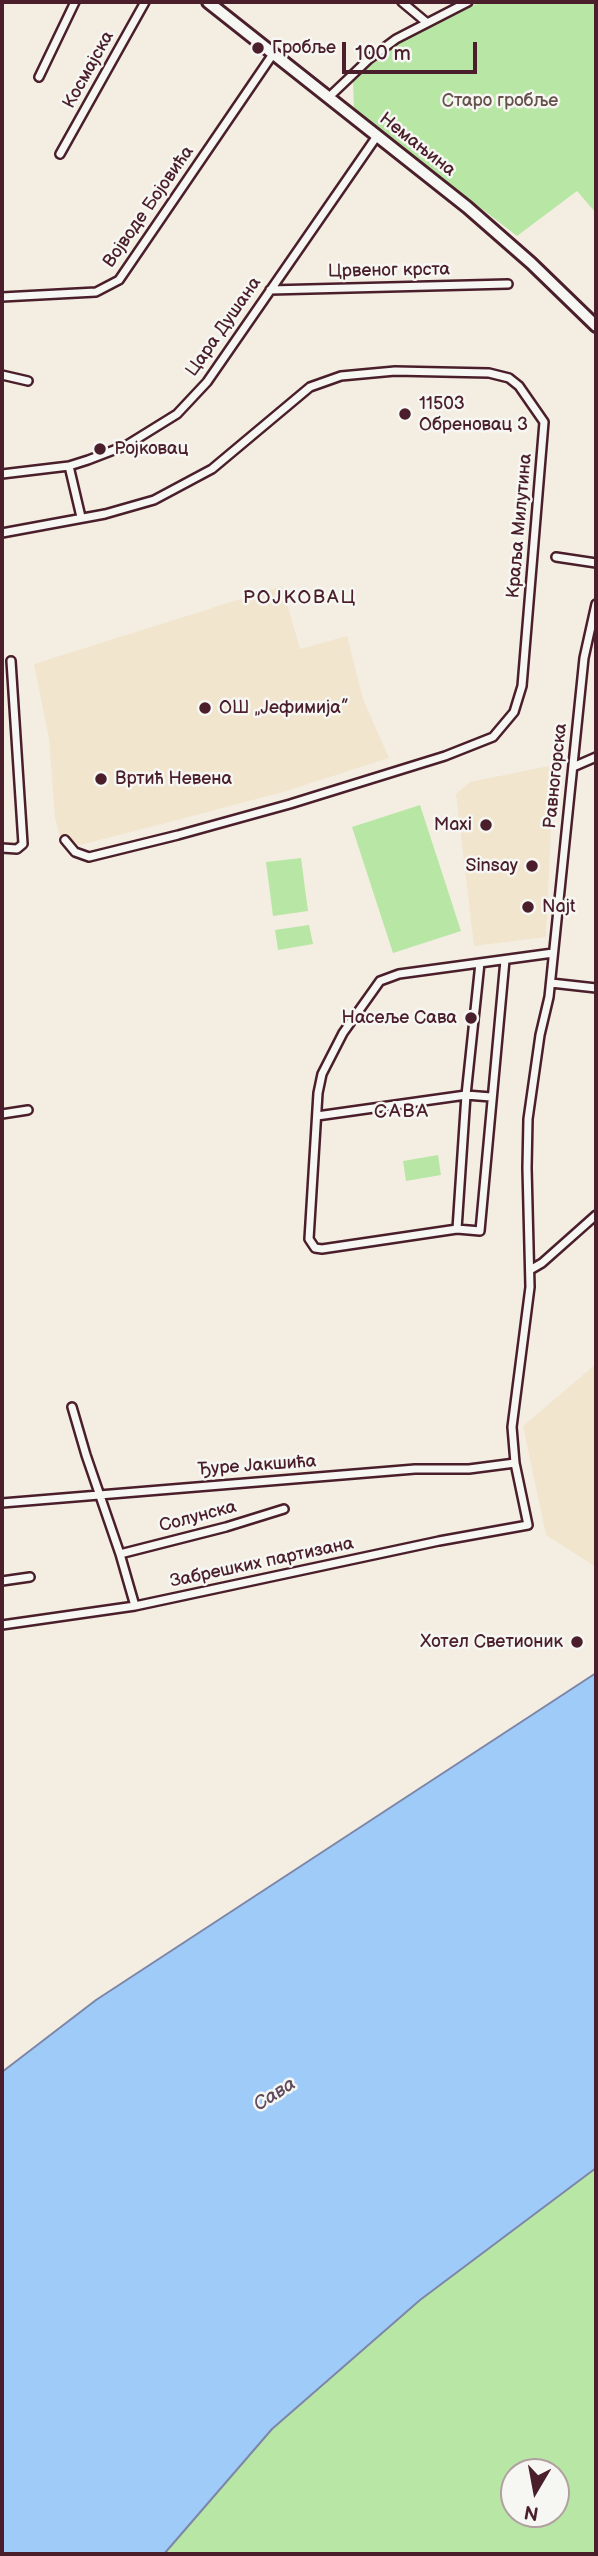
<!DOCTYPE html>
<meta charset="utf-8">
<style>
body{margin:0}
#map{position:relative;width:598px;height:2556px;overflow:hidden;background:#f4eee2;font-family:"Balsamiq Sans",sans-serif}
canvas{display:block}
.frame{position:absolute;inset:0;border:4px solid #4a1f2b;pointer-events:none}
.north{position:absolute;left:500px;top:2458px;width:70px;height:70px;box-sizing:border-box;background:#f6f6f2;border:2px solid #b1a0a2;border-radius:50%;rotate:190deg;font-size:19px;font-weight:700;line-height:28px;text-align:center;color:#4a1f2b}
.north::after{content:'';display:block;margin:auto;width:24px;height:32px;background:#4a1f2b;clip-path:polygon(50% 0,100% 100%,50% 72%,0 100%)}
.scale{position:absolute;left:342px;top:42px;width:135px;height:32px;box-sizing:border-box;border:4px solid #4a1f2b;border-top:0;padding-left:9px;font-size:21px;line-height:24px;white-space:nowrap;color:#4a1f2b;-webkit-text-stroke:5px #f6f6f2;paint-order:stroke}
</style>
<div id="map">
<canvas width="598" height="2556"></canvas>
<div class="frame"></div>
<div class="north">N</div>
<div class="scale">100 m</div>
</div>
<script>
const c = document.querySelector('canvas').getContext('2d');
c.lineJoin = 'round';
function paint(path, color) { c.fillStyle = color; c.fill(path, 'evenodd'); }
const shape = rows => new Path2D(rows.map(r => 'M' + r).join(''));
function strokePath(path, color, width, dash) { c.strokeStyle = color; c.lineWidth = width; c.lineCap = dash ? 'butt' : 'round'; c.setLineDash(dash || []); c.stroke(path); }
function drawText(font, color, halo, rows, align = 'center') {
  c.font = font + ' "Balsamiq Sans",sans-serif'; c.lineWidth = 5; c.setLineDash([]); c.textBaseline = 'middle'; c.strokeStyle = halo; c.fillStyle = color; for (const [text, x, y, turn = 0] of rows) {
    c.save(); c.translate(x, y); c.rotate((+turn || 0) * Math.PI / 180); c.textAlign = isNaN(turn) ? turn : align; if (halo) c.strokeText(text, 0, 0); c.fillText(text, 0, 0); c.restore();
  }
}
paint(shape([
 [282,586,300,649,347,636,363,699,389,758,283,792,162,824,76,846,70,839,61,841,55,818,49,739,34,664],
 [554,765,546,937,474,946,456,794,470,782],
 [596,1364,596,1567,546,1535,523,1426]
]), '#f2e5ce');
paint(shape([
 [480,2,596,2,596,213,577,191,517,236,354,110,353,81,391,47],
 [420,805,461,931,393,953,352,827],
 [301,858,308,911,273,916,266,862],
 [309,925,313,944,278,950,275,930],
 [438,1155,441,1175,406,1181,403,1161],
 [596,2168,596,2554,164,2554,272,2429,420,2300],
 [514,2472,556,2472,556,2514,514,2514]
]), '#b8e6a5');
const water = shape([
 [596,1673,596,2168,420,2300,272,2429,164,2554,2,2554,2,2072,96,2000,596,1673]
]);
paint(water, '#9fcbf9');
strokePath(water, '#7d86a7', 2);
const street = shape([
 [402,2,426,22],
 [39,77,75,2],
 [329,97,369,59,396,39,468,2],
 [60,154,145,2],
 [270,290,508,284],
 [2,297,96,292,119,280,273,54],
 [2,375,28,381],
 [69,466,81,517],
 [2,474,69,466,88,460,127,445,177,414,207,382,377,136],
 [2,533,105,514,154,500,212,469,310,387,341,376,395,371,489,373,509,378,519,386,544,422,522,686,514,712,493,737,445,756,290,804,178,835,89,857,75,852,65,840],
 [556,557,596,563],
 [573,767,596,757],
 [2,848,17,849,23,844,11,661],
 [505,960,480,1231,457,1229,322,1249,315,1248,309,1239,318,1093,322,1074,343,1033,380,981,399,974,553,953],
 [551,983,596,988],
 [2,1114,28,1110],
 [317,1116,466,1095,491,1097],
 [457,1229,466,1095,480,963],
 [530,1270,542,1263,596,1215],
 [72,1407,86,1455,120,1554,135,1606],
 [2,1503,415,1469,469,1469,515,1463],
 [120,1554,226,1527,284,1509],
 [2,1581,30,1577],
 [2,1625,135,1606,439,1541,528,1525,515,1463,512,1427,530,1287,527,1168,528,1119,540,1035,549,997,584,658,596,604]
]);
const secondary = shape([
 [208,2,467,207,531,263,596,326]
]);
strokePath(street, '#4a1f2b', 12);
strokePath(secondary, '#4a1f2b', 16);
strokePath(street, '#f6f6f2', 7);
strokePath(secondary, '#f6f6f2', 10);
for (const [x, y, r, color] of [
 [258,48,7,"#4a1f2b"],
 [405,414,7,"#4a1f2b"],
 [100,449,7,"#4a1f2b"],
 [205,708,7,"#4a1f2b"],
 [101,779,7,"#4a1f2b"],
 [486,825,7,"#4a1f2b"],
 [532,866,7,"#4a1f2b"],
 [528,907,7,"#4a1f2b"],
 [471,1018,7,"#4a1f2b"],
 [577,1642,7,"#4a1f2b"]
]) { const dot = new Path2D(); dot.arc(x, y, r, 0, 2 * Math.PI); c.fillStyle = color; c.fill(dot); strokePath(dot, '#f6f6f2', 2.5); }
drawText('18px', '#4a1f2b', '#f6f6f2', [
 ["Гробље",272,48],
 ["11503",419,404],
 ["Обреновац 3",419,425],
 ["Ројковац",114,449],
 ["ОШ „Јефимија”",219,708],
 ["Вртић Невена",115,779],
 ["Maxi",472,825,"right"],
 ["Sinsay",518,866,"right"],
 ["Najt",542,907],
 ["Насеље Сава",457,1018,"right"],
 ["Хотел Светионик",563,1642,"right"]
], 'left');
drawText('18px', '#4a1f2b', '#f6f6f2', [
 ["Космајска",89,70,-61],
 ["Немањина",417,145,38],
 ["Војводе Бојовића",149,207,-55],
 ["Црвеног крста",389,271,-1],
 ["Цара Душана",224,327,-55],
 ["Краља Милутина",520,526,-85],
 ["Равногорска",556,776,-84],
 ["Ђуре Јакшића",257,1466,-4],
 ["Солунска",198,1517,-15],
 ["Забрешких партизана",262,1563,-12]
]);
drawText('18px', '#66514a', '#f6f6f2', [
 ["Старо гробље",500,101]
]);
c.letterSpacing = '2px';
drawText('19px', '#4a1f2b', '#f6f6f2', [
 ["РОЈКОВАЦ",300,598],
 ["САВА",402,1112]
]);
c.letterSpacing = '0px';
drawText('italic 19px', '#5f4a5e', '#f6f6f2', [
 ["Сава",275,2095,-33]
]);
</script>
